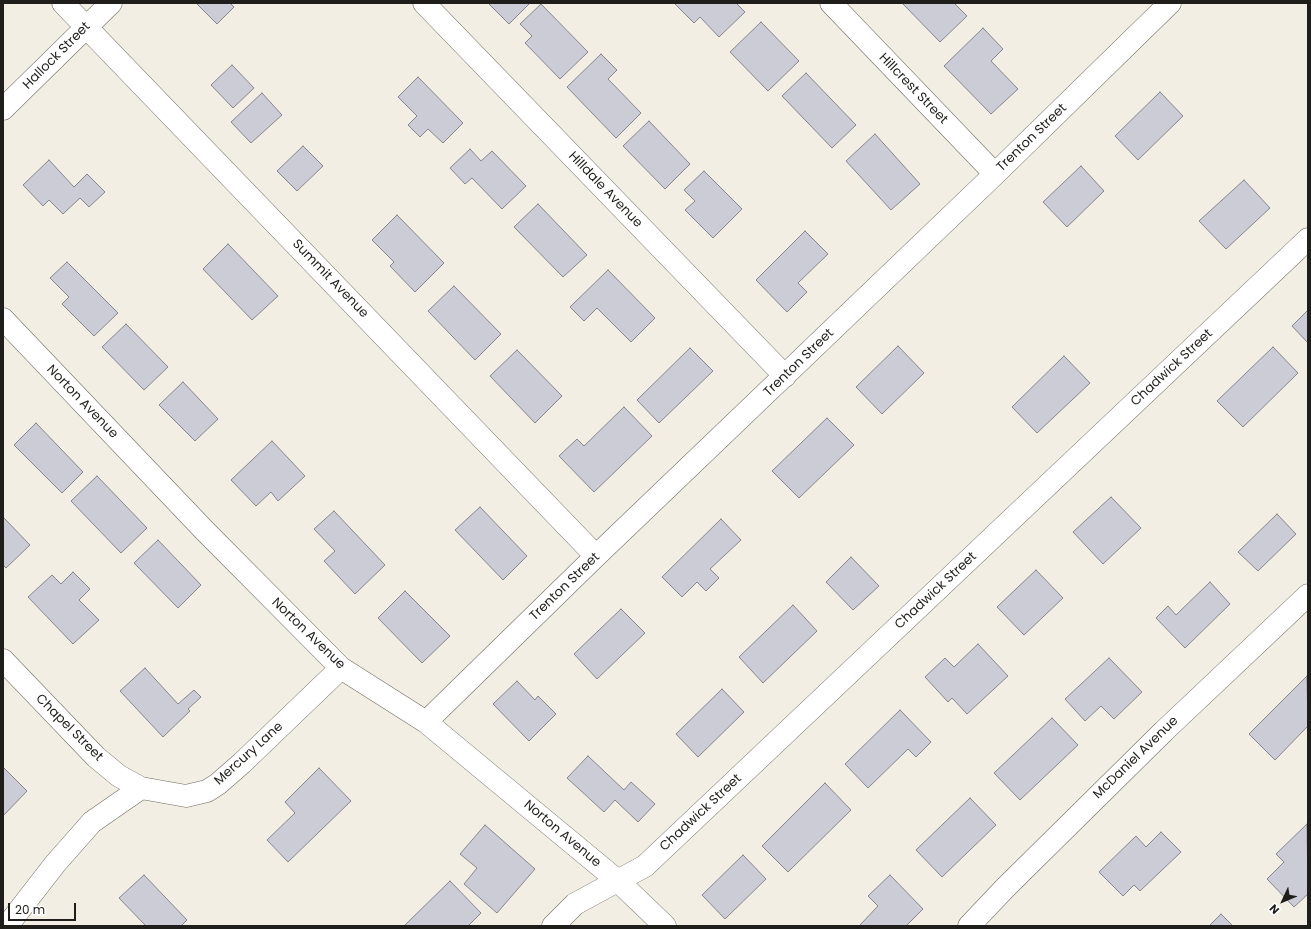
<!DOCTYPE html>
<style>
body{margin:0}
#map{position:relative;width:1311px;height:929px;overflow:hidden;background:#f2eee3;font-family:Poppins,sans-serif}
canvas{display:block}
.frame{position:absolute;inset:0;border:4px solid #201e1b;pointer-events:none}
.north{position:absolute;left:1263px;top:881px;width:40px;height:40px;-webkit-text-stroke:3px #fff;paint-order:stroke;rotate:226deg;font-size:11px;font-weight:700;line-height:16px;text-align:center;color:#201e1b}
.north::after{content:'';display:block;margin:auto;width:14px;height:18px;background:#201e1b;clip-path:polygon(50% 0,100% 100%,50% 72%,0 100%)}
.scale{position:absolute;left:8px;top:903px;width:68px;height:18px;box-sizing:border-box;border:2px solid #201e1b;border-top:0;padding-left:5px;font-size:12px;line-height:14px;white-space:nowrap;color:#201e1b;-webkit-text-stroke:3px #fff;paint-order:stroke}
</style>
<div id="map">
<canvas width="1311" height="929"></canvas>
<div class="frame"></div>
<div class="north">N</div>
<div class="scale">20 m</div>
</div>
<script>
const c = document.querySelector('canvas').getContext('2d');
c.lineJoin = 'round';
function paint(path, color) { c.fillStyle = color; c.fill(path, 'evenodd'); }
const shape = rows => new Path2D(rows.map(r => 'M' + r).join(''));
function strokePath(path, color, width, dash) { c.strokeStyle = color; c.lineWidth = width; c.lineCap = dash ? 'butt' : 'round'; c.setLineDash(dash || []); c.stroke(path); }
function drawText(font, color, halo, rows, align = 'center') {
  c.font = font + ' Poppins,sans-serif'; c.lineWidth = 4; c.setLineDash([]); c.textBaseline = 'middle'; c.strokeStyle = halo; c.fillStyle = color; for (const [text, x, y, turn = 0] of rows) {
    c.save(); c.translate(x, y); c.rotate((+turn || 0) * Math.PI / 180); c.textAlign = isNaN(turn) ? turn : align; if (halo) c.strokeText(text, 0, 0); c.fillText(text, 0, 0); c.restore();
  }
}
const building = shape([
 [196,3,230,3,234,7,217,24,196,3],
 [488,3,530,3,509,24,488,3],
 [674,3,736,3,745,12,719,37,700,17,694,23,674,3],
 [902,3,954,3,967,16,940,42,902,3],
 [541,4,588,52,560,79,525,43,532,36,520,24,541,4],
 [761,22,799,61,768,91,730,52,761,22],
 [983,28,1003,49,991,61,1018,89,991,114,944,66,983,28],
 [601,54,617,70,608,79,641,113,616,138,567,87,601,54],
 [232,65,254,88,233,108,211,85,232,65],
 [806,73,856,125,832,148,782,96,806,73],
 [418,77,463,123,443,143,428,129,420,137,408,125,417,116,398,97,418,77],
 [1160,92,1183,116,1138,160,1115,136,1160,92],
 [262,93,282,115,251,143,231,122,262,93],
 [649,121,690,164,665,189,623,146,649,121],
 [875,134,920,184,891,210,846,161,875,134],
 [303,146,323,166,297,191,277,171,303,146],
 [470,149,481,161,492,151,526,186,502,209,472,178,465,184,450,168,470,149],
 [49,160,74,187,87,174,105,192,89,207,80,198,63,214,49,200,43,206,23,185,49,160],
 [1081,166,1104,191,1067,227,1043,202,1081,166],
 [704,171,742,209,713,238,685,210,695,201,684,190,704,171],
 [1244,180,1270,208,1226,249,1199,221,1244,180],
 [538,204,587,255,563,277,514,227,538,204],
 [397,215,444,263,415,292,390,266,394,262,372,240,397,215],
 [805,231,828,254,798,283,807,292,787,312,756,280,805,231],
 [228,244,278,296,252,320,203,269,228,244],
 [67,262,118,313,94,336,62,304,69,297,50,278,67,262],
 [608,270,655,318,631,342,597,308,584,321,570,307,608,270],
 [454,286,501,334,475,360,428,311,454,286],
 [1308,310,1308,343,1292,326,1308,310],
 [126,324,168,367,144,390,102,347,126,324],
 [898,346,924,373,882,414,856,387,898,346],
 [1273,347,1298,373,1243,427,1217,401,1273,347],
 [690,348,713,371,659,423,637,400,690,348],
 [517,350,562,396,535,423,490,376,517,350],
 [1064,356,1090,383,1037,433,1012,407,1064,356],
 [183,382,218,419,195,441,159,405,183,382],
 [624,407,652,436,594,492,559,456,577,439,584,446,624,407],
 [827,418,854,445,799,498,772,471,827,418],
 [36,423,83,472,62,493,14,445,36,423],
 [272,441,305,476,278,501,271,492,256,506,231,480,272,441],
 [97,476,147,528,121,553,71,501,97,476],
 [1111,497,1141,528,1103,564,1073,532,1111,497],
 [480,507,527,556,503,580,455,530,480,507],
 [334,511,385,565,355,594,324,561,335,551,314,529,334,511],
 [1277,514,1296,534,1258,571,1238,552,1277,514],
 [3,517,30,545,6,568,3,565,3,517],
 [721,519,741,540,710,569,719,578,706,591,697,582,682,597,662,577,721,519],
 [158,540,201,585,178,608,134,563,158,540],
 [851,557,879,586,853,610,826,582,851,557],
 [1036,570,1063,598,1024,635,997,607,1036,570],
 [73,572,90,589,79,600,99,620,73,644,28,597,52,575,61,584,73,572],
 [1210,582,1230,604,1185,648,1156,618,1168,606,1176,615,1210,582],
 [405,591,450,636,422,663,378,618,405,591],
 [793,605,817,631,763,683,739,657,793,605],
 [621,609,645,633,597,679,574,654,621,609],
 [978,644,1008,676,967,714,952,698,948,702,925,677,945,658,954,667,978,644],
 [1109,658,1142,692,1114,719,1101,706,1085,721,1065,699,1109,658],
 [145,668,178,704,194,690,201,697,188,709,190,711,163,737,120,691,145,668],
 [1307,676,1308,726,1275,760,1249,734,1307,676],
 [517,681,535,700,538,696,556,714,529,741,493,704,517,681],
 [722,689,744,712,698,757,676,734,722,689],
 [900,710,931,742,916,757,908,749,868,788,845,764,900,710],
 [1052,718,1078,745,1020,800,994,773,1052,718],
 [588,756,624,790,631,782,655,804,638,822,615,800,604,812,567,778,588,756],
 [3,767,27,791,3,816,3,767],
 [319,768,351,801,288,862,267,840,295,813,285,802,319,768],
 [825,783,851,810,788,872,762,846,825,783],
 [970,798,996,825,942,877,916,850,970,798],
 [1307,824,1308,894,1294,907,1267,879,1284,862,1276,854,1307,824],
 [485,825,535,869,497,913,464,884,477,868,460,854,485,825],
 [1161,832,1181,852,1140,891,1134,885,1123,896,1099,872,1136,836,1146,847,1161,832],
 [743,855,766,879,725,919,702,895,743,855],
 [144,875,187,920,181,926,146,926,119,898,144,875],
 [890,875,923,909,906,926,861,926,860,925,878,906,868,896,890,875],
 [450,881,481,913,468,926,404,926,450,881],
 [1221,914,1233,926,1209,926,1221,914]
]);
paint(building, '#ccccd6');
strokePath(building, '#86858f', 1);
const minor = shape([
 [63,3,596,556],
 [424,3,785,376],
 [831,3,995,174],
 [3,109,111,3],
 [3,319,205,531,341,668,426,722,618,881,665,926],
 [3,660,96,757,119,776,141,788],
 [426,722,596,556,995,174,1170,3],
 [7,926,55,864,92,822,141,788,186,796,207,791,218,784,242,763,341,668],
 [553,926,575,904,645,866,1308,239],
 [969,926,1006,887,1164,731,1308,595]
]);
strokePath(minor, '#6f6b62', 23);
strokePath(minor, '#fff', 22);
drawText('13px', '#201e1b', '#fff', [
 ["Hallock Street",57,56,-45],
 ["Hillcrest Street",913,89,46],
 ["Trenton Street",1032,138,-44],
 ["Hilldale Avenue",605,190,46],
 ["Summit Avenue",330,279,46],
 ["Trenton Street",799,363,-44],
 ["Chadwick Street",1172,368,-43],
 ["Norton Avenue",82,402,46],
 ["Trenton Street",565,587,-44],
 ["Chadwick Street",936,591,-43],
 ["Norton Avenue",308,634,44],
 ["Chapel Street",69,728,45],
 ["Mercury Lane",249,754,-42],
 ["McDaniel Avenue",1136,758,-44],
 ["Chadwick Street",701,813,-43],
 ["Norton Avenue",562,834,40]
]);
</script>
